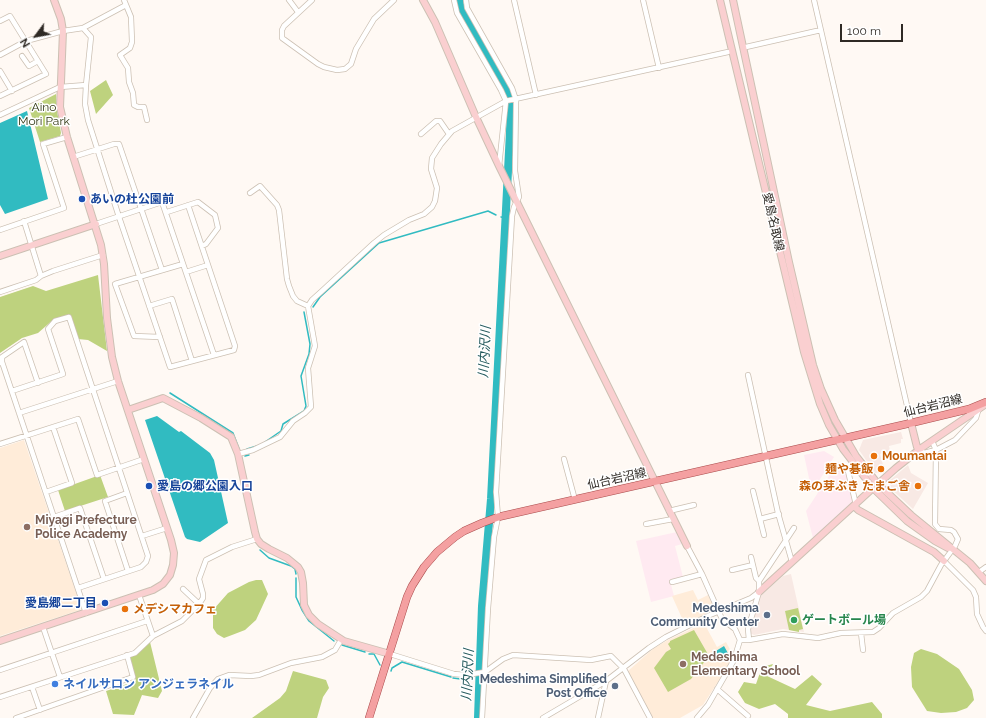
<!DOCTYPE html>
<meta charset="utf-8">
<style>
body{margin:0}
#map{position:relative;width:986px;height:718px;overflow:hidden;background:#fff9f4;font-family:Raleway,sans-serif}
canvas{display:block}
.north{position:absolute;left:16px;top:16px;width:40px;height:40px;-webkit-text-stroke:3px #fff;paint-order:stroke;rotate:238deg;font-size:11px;font-weight:700;line-height:16px;text-align:center;color:#2f2a25}
.north::after{content:'';display:block;margin:auto;width:14px;height:18px;background:#2f2a25;clip-path:polygon(50% 0,100% 100%,50% 72%,0 100%)}
.scale{position:absolute;left:840px;top:24px;width:63px;height:18px;box-sizing:border-box;border:2px solid #2f2a25;border-top:0;padding-left:5px;font-size:12px;line-height:14px;white-space:nowrap;color:#2f2a25;-webkit-text-stroke:3px #fff;paint-order:stroke}
</style>
<div id="map">
<canvas width="986" height="718"></canvas>
<div class="north">N</div>
<div class="scale">100 m</div>
</div>
<script>
const c = document.querySelector('canvas').getContext('2d');
c.lineJoin = 'round';
function paint(path, color) { c.fillStyle = color; c.fill(path, 'evenodd'); }
const shape = rows => new Path2D(rows.map(r => 'M' + r).join(''));
function strokePath(path, color, width, dash) { c.strokeStyle = color; c.lineWidth = width; c.lineCap = dash ? 'butt' : 'round'; c.setLineDash(dash || []); c.stroke(path); }
function drawText(font, color, halo, rows, align = 'center') {
  c.font = font + ' Raleway,"Noto Sans JP",sans-serif'; c.lineWidth = 3; c.setLineDash([]); c.textBaseline = 'middle'; c.strokeStyle = halo; c.fillStyle = color; for (const [text, x, y, turn = 0] of rows) {
    c.save(); c.translate(x, y); c.rotate((+turn || 0) * Math.PI / 180); c.textAlign = isNaN(turn) ? turn : align; if (halo) c.strokeText(text, 0, 0); c.fillText(text, 0, 0); c.restore();
  }
}
paint(shape([
 [901,432,903,439,901,439,901,443,889,446,890,451,880,454,885,472,875,473,859,450,863,440],
 [908,465,911,473,928,483,913,509,890,488,889,481],
 [791,574,804,632,783,629,754,635,750,633,760,596,783,576]
]), '#f8e9e4');
paint(shape([
 [824,451,834,457,812,492,804,455],
 [838,462,846,469,853,502,813,538,806,511],
 [677,532,682,544,675,546,683,577,670,581,674,596,651,602,636,541]
]), '#ffeaf1');
paint(shape([
 [24,440,81,607,80,610,0,636,0,448],
 [693,590,698,600,708,595,714,607,713,612,685,625,672,596],
 [704,623,717,647,726,642,734,657,703,705,680,718,653,718,628,671,654,648,668,640]
]), '#ffecd9');
paint(shape([
 [106,80,113,95,96,114,90,91],
 [56,94,57,111,61,133,60,136,40,142,29,108],
 [98,275,107,351,88,340,78,339,70,315,54,319,38,333,22,338,0,353,0,297,33,286,46,291],
 [100,475,108,497,65,511,58,490],
 [256,580,262,580,268,594,256,620,245,630,232,635,224,638,217,634,213,628,213,610,228,593,249,582],
 [798,608,803,629,799,630,799,632,789,630,785,611],
 [694,630,709,656,691,679,668,692,654,668,666,652,671,649,668,644,670,642,670,641],
 [150,642,162,691,158,698,142,695,134,715,113,714,106,691,136,681,130,659,131,656,138,653],
 [921,649,937,654,959,669,972,690,974,700,967,708,956,712,941,713,927,711,912,687,911,667,914,653],
 [773,664,767,676,795,689,812,675,822,684,806,705,830,711,872,702,882,714,882,718,788,718,788,714,775,704,759,709,745,703,738,692,744,682,756,684,762,667],
 [293,671,326,680,329,688,323,697,317,718,252,718,280,698,286,691]
]), '#bed27e');
paint(shape([
 [27,111,48,199,5,214,0,205,0,123],
 [157,416,179,432,181,431,210,453,214,460,228,523,200,542,187,539,185,537,145,420],
 [724,646,729,655,715,662,711,654]
]), '#31bbc1');
strokePath(shape([
 [501,217,506,218],
 [313,307,320,297,379,243,488,211,496,215],
 [170,393,233,433,239,449],
 [265,442,281,431,283,424,304,411,306,406,301,376,309,354,310,344,304,312],
 [247,449,257,446],
 [245,456,249,455],
 [260,550,269,558,291,566,295,569,296,574],
 [296,578,296,597,302,610,309,621,334,641],
 [342,645,365,652],
 [369,654,374,654,380,665],
 [391,671,392,668,402,662,451,677],
 [453,678,468,680],
 [477,678,479,677]
]), '#31bbc1', 1.5);
strokePath(shape([
 [459,0,460,5,468,21,511,97,510,132,491,499,482,606,478,718]
]), '#31bbc1', 8);
const street = shape([
 [124,0,131,17,132,42,130,48,120,55,128,68,129,82,133,93,134,105,138,107,144,107,147,120],
 [289,0,298,12],
 [312,0,284,26,282,30,282,38,318,64,324,67,337,70,345,69,351,64,356,49,374,19,394,0],
 [454,0,457,13,501,90,506,101,499,166],
 [466,0,467,8,512,88,516,100,515,171,519,197,514,207,512,216,496,492,498,517,494,537,488,608,482,718],
 [514,0,536,95],
 [643,0,659,68],
 [814,0,911,423],
 [0,21,10,16,46,74,0,96],
 [83,28,91,37,86,85,85,104,88,120,119,217,170,367,234,350,235,346,188,205],
 [746,47,821,30],
 [0,55,26,41,63,31,83,28,126,5],
 [22,56,29,66,38,61],
 [0,71,12,91],
 [0,115,60,87,86,85],
 [421,134,436,121,440,121,449,134],
 [73,157,114,144,119,144,162,270],
 [250,193,260,186,277,205,279,210,287,279,289,286,293,296,297,301,308,306],
 [167,212,198,202,215,215,218,228,206,244,202,246],
 [24,221,41,276],
 [96,224,162,202,214,355],
 [0,230,64,208,43,144,67,137],
 [186,272,208,265],
 [0,292,36,280,41,276,53,271,103,255],
 [149,306,172,299,192,361],
 [160,337,134,336,115,284,183,264],
 [2,362,86,613],
 [0,363,2,362,2,357,24,342,38,383],
 [748,375,778,513,792,562],
 [12,391,63,374,48,329,55,321,69,317,148,556,146,562,141,567,78,588],
 [19,413,118,381],
 [0,444,78,419,97,475,144,459],
 [920,449,924,453,936,450,955,440,976,418,979,408],
 [238,454,253,450,280,437,293,421,305,413,311,407,308,368,315,346,308,306,312,300,322,291,374,243,384,235,409,220,424,214,432,207,435,201,437,188,431,169,432,158,441,144,452,131,506,101,728,52],
 [564,459,575,500],
 [848,471,856,505],
 [753,491,760,519],
 [46,492,72,483,53,427],
 [127,493,105,501,128,571],
 [669,511,694,505],
 [54,517,80,508,104,579],
 [646,524,673,519],
 [764,535,760,519,779,514],
 [142,536,167,528],
 [687,546,702,574,722,619,735,629,740,640,734,660,708,705,697,718],
 [944,561,973,590,976,597,977,614,983,627,986,631],
 [732,570,753,565],
 [979,572,986,567],
 [759,581,794,528],
 [672,582,702,574],
 [183,589,199,604],
 [139,595,153,636],
 [43,627,60,677],
 [861,633,863,650],
 [740,640,749,640,783,634,818,638,841,633,873,632,879,628,893,613,921,597,927,591,941,565,955,546,958,539,954,532,951,530,939,529,935,524,936,450,932,441],
 [749,640,748,629,759,592,759,581,756,578,751,557],
 [390,654,454,674,466,675,485,672,503,659,513,655,591,660,611,656,624,669,650,718],
 [0,670,147,621],
 [32,687,40,710],
 [717,689,748,716],
 [0,697,135,653,153,636,182,621,199,604,203,598,203,594,199,579,206,560,232,547,257,539],
 [16,718,133,677,127,655],
 [193,718,210,688,218,679,229,675,251,676,259,675,291,663,322,657,335,650,341,640],
 [543,718,606,681,649,648,666,637,710,615,751,598,759,592],
 [598,718,606,681]
]);
const secondary = shape([
 [423,0,435,22,476,117,499,166,687,546],
 [720,0,804,352,820,404,829,425,843,449,873,488,907,521,935,541,948,548],
 [733,0,789,262,813,365,821,389,835,420,856,456,878,484,911,515,970,563,986,581],
 [0,256,96,224],
 [128,410,163,398,201,418,231,437,238,454,255,532,257,539,261,544,269,549,287,558,298,567,301,572,303,583,304,605,309,615,318,624,344,641,390,654],
 [911,423,917,447,920,449],
 [878,484,896,468,920,449,986,404],
 [854,506,858,510,934,552,944,561],
 [759,592,873,488],
 [0,641,153,590,163,584,170,575,173,565,174,553,171,540,118,381,112,357,107,318,104,264,101,245,67,137,60,107,63,31,61,19,54,0]
]);
const primary = shape([
 [369,718,407,597,412,586,424,567,437,552,455,537,464,531,482,523,498,517,911,423,969,409,986,402]
]);
strokePath(street, '#ccc0b3', 6);
strokePath(secondary, '#ccc0b3', 8);
strokePath(primary, '#aa4d4d', 8);
strokePath(street, '#fff', 4.5);
strokePath(secondary, '#facfd0', 6);
strokePath(primary, '#f4a0a1', 7);
for (const [x, y, r, color] of [
 [82,199,4,"#1a4fb4"],
 [874,456,4,"#e8710a"],
 [881,469,4,"#e8710a"],
 [149,486,4,"#1a4fb4"],
 [918,486,4,"#e8710a"],
 [27,527,4,"#8d6e63"],
 [105,603,4,"#1a4fb4"],
 [125,609,4,"#e8710a"],
 [767,615,4,"#5c6f8a"],
 [794,620,4,"#2e9e5b"],
 [683,664,4,"#8d6e63"],
 [55,684,4,"#3f7fe0"],
 [615,686,4,"#5c6f8a"]
]) { const dot = new Path2D(); dot.arc(x, y, r, 0, 2 * Math.PI); c.fillStyle = color; c.fill(dot); strokePath(dot, '#fff', 1.5); }
drawText('12px', '#323915', '#fff', [
 ["Aino",44,107],
 ["Mori Park",44,121]
]);
drawText('bold 12px', '#164399', '#fff', [
 ["あいの杜公園前",90,199],
 ["愛島の郷公園入口",157,486],
 ["愛島郷二丁目",97,603,"right"]
], 'left');
drawText('12px', '#2f2a25', '#fff', [
 ["愛島名取線",773,222,77],
 ["仙台岩沼線",933,406,-14],
 ["仙台岩沼線",617,479,-13]
]);
drawText('bold 12px', '#c56008', '#fff', [
 ["Moumantai",882,456],
 ["麺や碁飯",873,469,"right"],
 ["森の芽ぶき たまご舎",910,486,"right"],
 ["メデシマカフェ",133,609]
], 'left');
drawText('bold 12px', '#785e54', '#fff', [
 ["Miyagi Prefecture",35,520],
 ["Police Academy",35,534],
 ["Medeshima",691,657],
 ["Elementary School",691,671]
], 'left');
drawText('bold 12px', '#4e5e75', '#fff', [
 ["Medeshima",759,608],
 ["Community Center",759,622],
 ["Medeshima Simplified",607,679],
 ["Post Office",607,693]
], 'right');
drawText('bold 12px', '#27864d', '#fff', [
 ["ゲートボール場",802,620]
], 'left');
drawText('bold 12px', '#366cbe', '#fff', [
 ["ネイルサロン アンジェラネイル",63,684]
], 'left');
drawText('italic 13px', '#23595c', '#fff', [
 ["川内沢川",485,352,-87],
 ["川内沢川",468,675,-87]
]);
</script>
